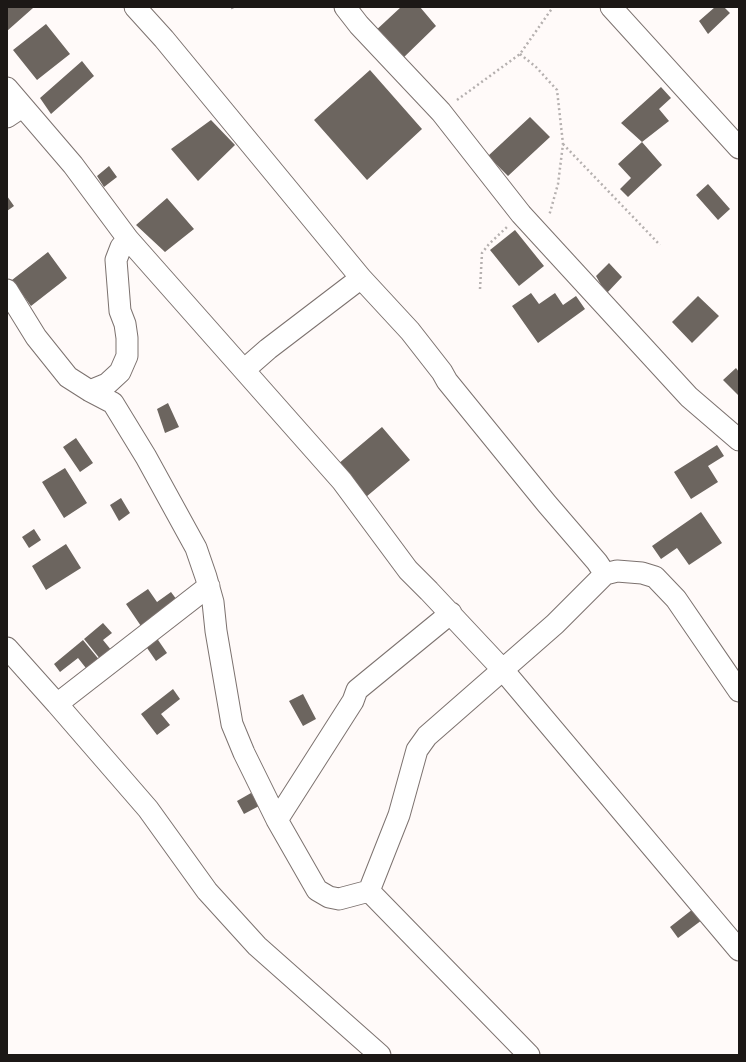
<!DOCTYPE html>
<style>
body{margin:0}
#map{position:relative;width:746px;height:1062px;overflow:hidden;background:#fffaf9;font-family:"PT Sans",sans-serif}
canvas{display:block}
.frame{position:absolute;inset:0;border:8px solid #1c1816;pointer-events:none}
</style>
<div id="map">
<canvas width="746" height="1062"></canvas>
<div class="frame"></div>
</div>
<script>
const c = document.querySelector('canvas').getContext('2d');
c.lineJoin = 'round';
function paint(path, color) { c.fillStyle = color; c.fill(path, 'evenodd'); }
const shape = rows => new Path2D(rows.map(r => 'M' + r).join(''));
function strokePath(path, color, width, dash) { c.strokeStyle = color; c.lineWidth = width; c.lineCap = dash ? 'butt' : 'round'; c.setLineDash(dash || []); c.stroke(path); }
paint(shape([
 [7,7,32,7,33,8,7,31],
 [401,7,420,7,436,26,400,61,373,33],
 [715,7,724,7,730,13,708,34,699,21],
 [46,24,70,54,37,80,13,50],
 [82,61,94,76,51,114,40,98],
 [370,70,422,129,367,180,314,120],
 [661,87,671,98,659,109,669,121,642,142,621,123],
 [530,117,550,137,508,176,488,156],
 [211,120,235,145,198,181,171,149],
 [642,142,662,165,628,197,620,189,631,178,618,164],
 [109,166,117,177,104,187,97,176],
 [708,184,730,209,718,220,696,195],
 [7,196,14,206,7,211],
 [167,198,194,229,165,252,136,225],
 [515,230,544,266,519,286,490,250],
 [48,252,67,278,31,306,12,280],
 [609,263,622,277,606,294,596,276],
 [531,293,539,304,555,293,563,305,576,296,585,309,538,343,512,306],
 [698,296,719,316,692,343,672,322],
 [736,368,739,372,739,396,723,380],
 [168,403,179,427,165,433,157,409],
 [382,427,410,460,366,497,338,464],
 [76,438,93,463,80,472,63,447],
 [717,445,724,456,708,466,718,482,691,499,674,472],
 [65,468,87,503,64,518,42,482],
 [121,498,130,513,119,521,110,505],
 [701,512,722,543,689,565,677,548,661,559,652,546],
 [34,529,41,540,29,548,22,537],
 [66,544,81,568,46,590,32,566],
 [148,589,157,602,171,592,180,604,143,629,126,604],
 [103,623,112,633,103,640,112,651,101,660,84,639],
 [156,637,167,653,156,661,145,645],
 [83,640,101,662,89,672,78,658,60,672,54,664],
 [173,689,180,699,161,714,170,725,157,735,141,714],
 [303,694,316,719,303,726,289,701],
 [251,793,259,806,244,814,237,801],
 [693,909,702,920,678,938,670,927]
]), '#6c655f');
const minor = shape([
 [135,7,164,39,361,278,410,331,442,372,447,381,547,504,597,562,605,574,617,571,642,573,655,577,676,599,739,691],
 [345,7,359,25,441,112,521,214,543,238,689,397,739,440],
 [611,7,739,148],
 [7,88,73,165,128,239,342,481,408,570,429,591,503,670,739,950],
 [7,117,22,107],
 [7,290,36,337,68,377,90,391,113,403,146,457,196,548,206,577,213,602,216,631,232,724,244,753,277,820,317,890,329,897,339,899,369,891],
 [244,370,268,349,361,278],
 [90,391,107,384,120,372,127,356,127,338,125,324,120,311,116,260,121,247,128,239],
 [7,648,57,704,209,586],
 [57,704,148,809,207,891,257,946,380,1055],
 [277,820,353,701,357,690,451,613],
 [369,891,399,815,417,750,427,736,555,624,605,574],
 [369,891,529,1055]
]);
strokePath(minor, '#7c726f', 23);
strokePath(shape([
 [232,7,233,12],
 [520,54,536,67,557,90,563,144,558,184,549,216],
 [457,100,520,54,553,7],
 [563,144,660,245],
 [480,289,482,253,489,244,507,227]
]), '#b5b0af', 2.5, [2, 3]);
strokePath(minor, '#fff', 21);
</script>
